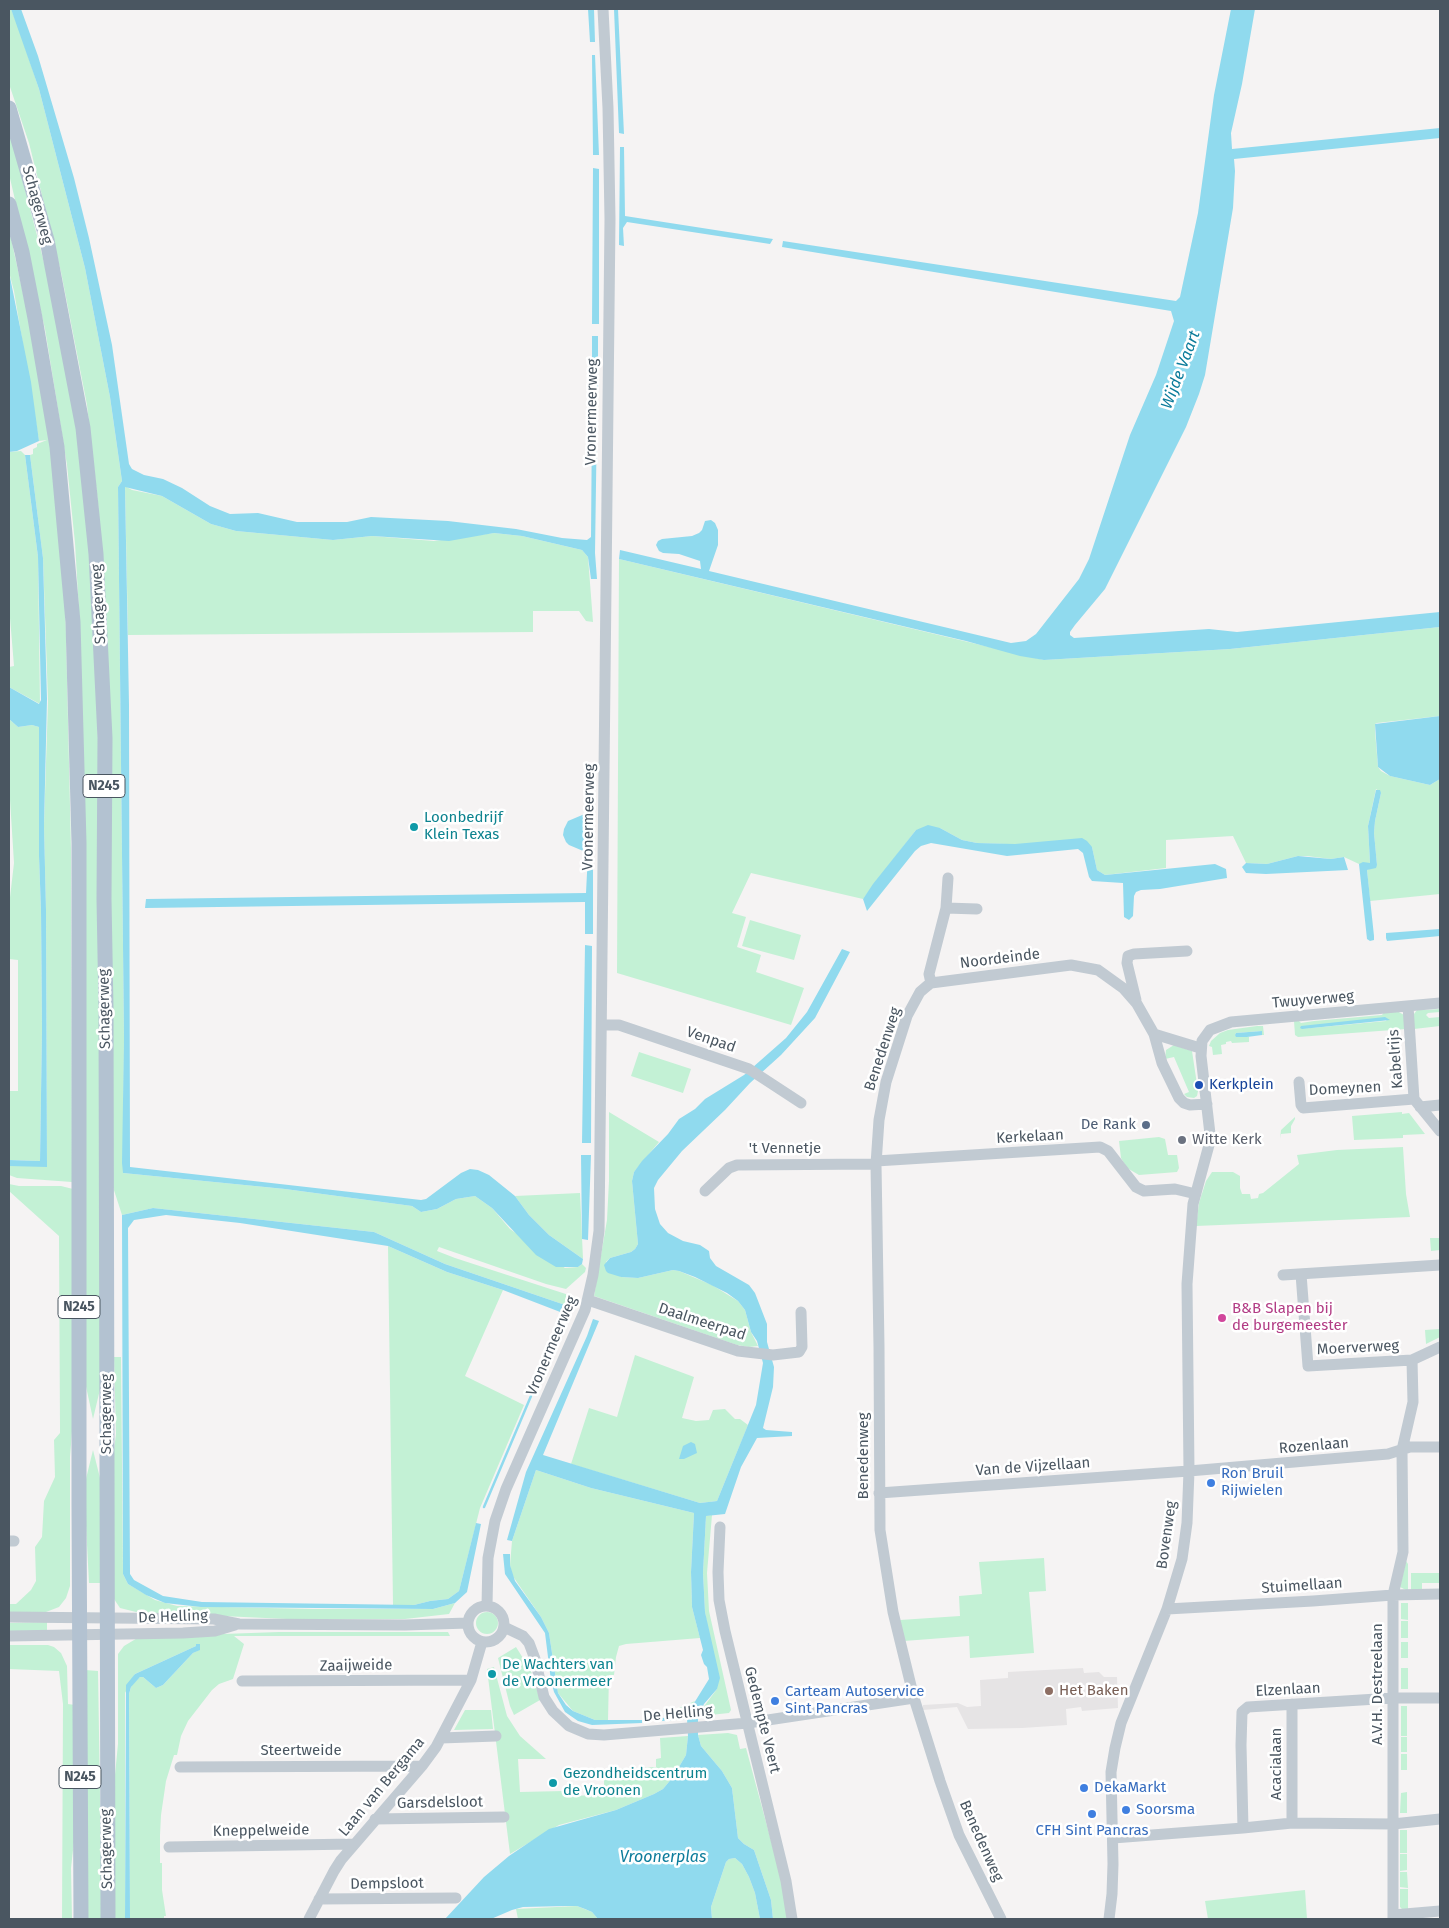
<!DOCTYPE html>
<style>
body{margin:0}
#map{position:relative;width:1449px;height:1928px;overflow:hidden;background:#f5f3f3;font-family:"Fira Sans",sans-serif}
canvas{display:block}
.frame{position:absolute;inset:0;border:10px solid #4a5661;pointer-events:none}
</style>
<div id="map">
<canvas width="1449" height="1928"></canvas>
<div class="frame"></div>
</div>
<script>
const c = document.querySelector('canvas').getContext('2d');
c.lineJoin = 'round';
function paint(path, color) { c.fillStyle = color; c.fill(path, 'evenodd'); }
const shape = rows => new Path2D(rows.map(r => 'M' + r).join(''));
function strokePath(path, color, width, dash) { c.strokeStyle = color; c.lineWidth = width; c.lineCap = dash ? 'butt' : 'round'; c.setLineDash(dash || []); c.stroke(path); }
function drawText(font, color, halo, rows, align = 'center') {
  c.font = font + ' "Fira Sans",sans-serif'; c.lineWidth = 5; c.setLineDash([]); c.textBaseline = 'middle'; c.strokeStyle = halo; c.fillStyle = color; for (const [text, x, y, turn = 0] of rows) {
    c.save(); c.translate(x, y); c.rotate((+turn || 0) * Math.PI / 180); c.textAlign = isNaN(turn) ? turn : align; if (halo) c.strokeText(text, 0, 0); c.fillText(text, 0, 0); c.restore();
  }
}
paint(shape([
 [1083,1668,1084,1673,1099,1672,1104,1677,1117,1677,1118,1708,1082,1711,1081,1707,1066,1709,1067,1725,1022,1728,968,1729,957,1707,923,1710,923,1705,958,1703,967,1707,981,1706,980,1680,1008,1678,1008,1672]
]), '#e6e4e5');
paint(shape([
 [9,9,11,9,18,26,39,89,85,268,110,397,122,481,118,487,124,1039,123,1173,285,1189,412,1206,421,1212,437,1209,456,1199,475,1196,492,1208,510,1229,565,1268,578,1267,582,1264,586,1268,585,1272,566,1289,546,1284,439,1247,437,1251,455,1258,575,1297,571,1307,445,1264,374,1232,153,1208,122,1215,112,1184,110,727,98,503,87,405,61,272,29,143,9,84],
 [9,128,58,316,80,436,91,547,100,793,101,1385,93,1419,84,1377,80,628,75,543,67,465,45,329,9,174],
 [9,229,32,335,52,456,65,593,71,849,72,1182,17,1178,9,1175,9,1166,47,1166,46,910,44,826,48,701,43,558,30,455,33,454,33,449,37,447,37,444,47,440,39,441,14,291,9,272],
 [21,451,25,455,38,557,40,704,9,687,9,667,14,666,9,606,9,452],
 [125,486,132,490,162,496,211,524,236,531,333,540,372,536,434,541,494,533,522,536,582,550,588,557,593,622,586,621,579,611,533,611,533,632,128,635],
 [619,559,1044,660,1230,649,1440,627,1440,716,1377,723,1375,724,1375,731,1378,767,1381,771,1390,776,1430,785,1440,779,1440,894,1370,901,1367,870,1377,865,1374,833,1375,821,1381,793,1376,789,1368,826,1370,863,1367,864,1359,864,1344,857,1331,859,1307,856,1298,856,1267,864,1246,863,1233,836,1166,840,1166,868,1105,875,1097,870,1092,847,977,843,962,840,940,828,916,830,863,899,751,873,732,913,746,917,737,947,761,955,756,972,804,988,791,1025,617,973],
 [9,719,18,727,32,725,39,727,39,856,41,911,42,1029,40,1161,9,1160,9,1091,18,1091,18,960,9,959,9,906,14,863,9,784],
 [750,920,801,935,794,960,742,946],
 [1424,1008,1424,1010,1440,1009,1440,1012,1428,1013,1426,1015,1429,1018,1440,1017,1440,1026,1414,1029,1414,1014,1417,1010],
 [1397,1011,1404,1015,1406,1029,1298,1037,1295,1035,1294,1021,1298,1020,1301,1023,1314,1021,1382,1015,1384,1012],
 [1387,1019,1386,1021,1300,1029],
 [1257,1026,1263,1026,1264,1035,1262,1035,1262,1031,1236,1033,1235,1035,1239,1037,1249,1037,1249,1042,1232,1043,1231,1041,1226,1042,1226,1044,1221,1045,1222,1054,1213,1055,1212,1047,1209,1046,1211,1041,1220,1033,1228,1030],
 [1174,1045,1192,1051,1198,1091,1197,1096,1194,1098,1187,1097,1184,1094,1189,1092,1174,1057,1165,1059,1166,1050],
 [639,1052,691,1069,683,1093,631,1076],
 [609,1112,659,1142,634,1172,632,1181,638,1244,635,1249,631,1252,610,1258,606,1262,621,1277,638,1278,673,1270,679,1271,712,1285,738,1301,745,1310,751,1332,758,1346,749,1347,737,1345,594,1296,607,1220,609,1181],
 [1402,1112,1402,1114,1409,1113,1425,1134,1403,1135,1403,1138,1354,1140,1352,1116],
 [1295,1117,1295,1119,1291,1126,1291,1133,1281,1134,1280,1139,1281,1130],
 [1159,1137,1165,1139,1168,1155,1177,1155,1179,1168,1177,1172,1139,1175,1127,1168,1121,1158,1119,1141],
 [1403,1147,1406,1194,1410,1217,1196,1226,1199,1203,1206,1181,1212,1172,1233,1172,1240,1176,1240,1188,1242,1194,1250,1194,1251,1199,1258,1198,1259,1194,1263,1193,1299,1164,1297,1155,1337,1150],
 [9,1184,19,1186,61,1186,73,1189,74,1406,70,1457,70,1586,66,1598,59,1607,46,1612,9,1612,9,1604,16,1604,31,1590,36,1581,35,1547,42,1537,44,1501,55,1477,54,1440,60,1433,60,1428,59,1236,9,1191],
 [580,1193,583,1259,549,1235,529,1215,515,1196],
 [1430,1238,1440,1238,1440,1250,1431,1251],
 [388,1246,447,1272,503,1290,465,1376,524,1405,480,1508,459,1591,448,1599,430,1601,414,1605,393,1605],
 [1440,1329,1440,1337,1426,1344,1425,1330],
 [635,1355,694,1377,682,1418,696,1421,709,1420,713,1410,725,1409,735,1419,740,1419,748,1425,717,1501,700,1503,571,1464,589,1408,617,1417],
 [114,1357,121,1357,123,1574,128,1584,155,1600,177,1606,313,1609,433,1609,455,1603,449,1614,405,1619,287,1619,136,1612,120,1608,114,1599,112,1465,116,1434],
 [93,1450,102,1486,103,1583,89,1583,84,1487],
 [536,1470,591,1488,694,1513,691,1572,692,1607,700,1638,626,1644,619,1646,616,1657,614,1675,609,1675,608,1720,595,1720,573,1711,558,1693,549,1633,541,1617,512,1575,510,1565,512,1541],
 [712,1515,707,1573,709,1611,731,1710,729,1713,710,1715,702,1709,717,1689,705,1612,703,1573,706,1516],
 [1044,1558,1046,1591,1029,1592,1034,1653,970,1658,969,1636,904,1641,900,1620,960,1616,959,1596,982,1594,979,1562],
 [1406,1561,1408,1564,1408,1591,1400,1587],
 [1411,1573,1440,1573,1440,1583,1422,1583,1422,1591,1411,1591],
 [1401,1603,1408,1603,1408,1620,1401,1619],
 '476 1623a11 11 0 1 1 22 0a11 11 0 1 1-22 0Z',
 [1401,1621,1408,1621,1408,1638,1401,1638],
 [47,1622,47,1631,9,1631,9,1623],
 [279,1632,448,1632,450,1636,234,1636,244,1644,233,1679,219,1684,212,1690,188,1721,181,1736,177,1755,174,1755,166,1781,161,1815,160,1835,160,1863,162,1863,162,1890,166,1916,164,1916,164,1919,130,1919,129,1694,132,1684,140,1677,143,1677,156,1688,163,1685,193,1653,199,1650,196,1646,135,1674,125,1693,125,1919,114,1919,113,1795,118,1744,118,1654,124,1646,139,1637],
 [1401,1642,1408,1642,1408,1658,1401,1658],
 [9,1645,48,1645,54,1647,61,1653,67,1666,68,1704,75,1705,76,1823,71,1868,72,1919,62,1919,63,1704,59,1671,9,1669],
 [516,1647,531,1671,540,1700,514,1715,510,1706,498,1658],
 [494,1667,507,1716,520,1736,546,1759,518,1759,520,1792,564,1791,564,1796,604,1795,604,1770,656,1767,656,1759,661,1758,660,1738,688,1736,686,1755,673,1777,663,1789,654,1794,616,1810,559,1825,510,1854,487,1669],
 [1401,1668,1408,1668,1408,1689,1401,1689],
 [85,1670,98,1671,102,1919,85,1919],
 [695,1701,686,1716,667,1717,667,1713],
 [1401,1706,1407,1706,1407,1736,1401,1736],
 [465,1710,491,1710,493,1729,454,1730],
 [728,1733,737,1735,740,1749,746,1748,784,1889,788,1919,773,1919,771,1900,754,1850,744,1844,738,1838,732,1788,722,1771,701,1746,698,1735],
 [1401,1737,1407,1737,1407,1752,1401,1752],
 [1401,1754,1407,1754,1407,1770,1401,1770],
 [1407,1792,1407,1813,1400,1813,1401,1793],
 [1400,1830,1407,1830,1407,1853,1400,1853],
 [1400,1854,1407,1854,1407,1870,1400,1871],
 [735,1858,742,1864,749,1877,755,1893,760,1919,712,1919,711,1907,726,1862,729,1859],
 [1400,1872,1407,1872,1408,1888,1400,1887],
 [1400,1889,1408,1889,1408,1909,1403,1910,1400,1907],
 [1305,1890,1307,1919,1208,1919,1205,1901],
 [577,1906,592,1912,598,1919,518,1919,516,1909]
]), '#c3f1d5');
paint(shape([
 [11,9,21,9,38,56,74,178,89,238,112,345,129,464,132,469,144,475,163,479,182,488,210,506,230,514,258,513,297,522,347,522,371,517,448,521,516,529,562,538,587,540,591,537,592,416,597,416,595,553,597,579,591,579,588,557,582,550,522,536,494,533,449,541,372,536,333,540,236,531,211,524,162,496,125,487,129,705,130,1167,421,1200,426,1199,461,1173,470,1169,478,1170,489,1175,515,1196,529,1215,549,1235,583,1259,582,1264,578,1267,556,1267,536,1255,492,1208,475,1196,456,1199,437,1209,421,1212,412,1206,285,1189,123,1173,122,1163,124,1039,118,487,122,481,110,397,85,268,39,89],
 [588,9,594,9,595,42,590,42],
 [614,9,618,9,624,134,619,133],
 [1231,9,1255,9,1242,84,1231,133,1232,149,1440,128,1440,138,1234,159,1235,171,1233,208,1205,375,1199,394,1186,427,1105,589,1075,625,1070,632,1070,635,1074,638,1209,629,1237,632,1440,612,1440,627,1230,649,1044,660,1020,656,966,641,619,559,620,550,701,569,700,561,679,554,663,553,659,551,656,545,658,541,662,539,692,536,699,533,702,530,705,521,711,520,715,523,718,530,718,545,709,571,1011,643,1026,641,1036,634,1079,579,1089,559,1130,435,1156,375,1174,321,1171,311,782,247,783,241,1176,301,1180,297,1198,213,1214,95],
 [592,55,595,55,599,155,593,155],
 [620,147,624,147,625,216,773,239,770,244,627,222,623,228,624,246,619,245],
 [593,168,599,169,599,324,592,324],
 [9,272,31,382,39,441,17,451,9,452],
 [592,336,598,336,598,406,592,406],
 [25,455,30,455,43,558,47,699,44,826,46,910,47,1167,9,1166,9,1160,40,1161,42,1029,41,911,39,856,39,727,32,725,18,727,9,719,9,687,39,704,41,700,38,557],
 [1440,716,1440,779,1430,785,1390,776,1378,767,1375,724],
 [1376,790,1380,790,1381,793,1375,821,1374,833,1377,865,1376,868,1367,870,1374,936,1374,940,1370,941,1367,939,1359,864,1363,862,1370,863,1368,826],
 [593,805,593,934,585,934,585,902,145,908,146,899,586,893,588,853,569,845,566,842,563,835,564,829,568,821,587,813,588,806],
 [928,825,940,828,962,840,977,843,1015,844,1082,838,1087,841,1092,847,1097,870,1105,875,1215,864,1226,869,1227,878,1160,889,1141,890,1136,892,1134,896,1133,916,1129,920,1124,917,1123,883,1092,881,1089,877,1083,853,1078,849,1007,856,931,843,921,846,915,851,867,911,863,899,873,884,916,830],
 [1298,856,1331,859,1344,857,1348,870,1266,874,1246,873,1242,867,1246,863,1267,864],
 [1440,929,1440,936,1387,941,1386,938,1386,933],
 [585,945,592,946,591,1143,582,1143],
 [842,949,850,952,815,1018,781,1055,750,1083,725,1110,682,1151,658,1180,654,1188,655,1209,660,1224,668,1233,683,1241,700,1245,709,1251,710,1258,716,1266,749,1285,755,1293,767,1324,767,1342,774,1367,773,1387,763,1428,766,1430,792,1432,792,1436,757,1438,741,1467,725,1514,706,1516,703,1573,705,1612,720,1678,717,1689,704,1704,698,1717,698,1735,701,1746,722,1771,732,1788,738,1838,744,1844,754,1850,771,1900,773,1919,760,1919,755,1893,749,1877,742,1864,735,1858,729,1859,726,1862,711,1907,712,1919,598,1919,592,1912,585,1909,577,1906,566,1906,523,1907,512,1910,491,1919,445,1919,484,1877,509,1856,549,1829,616,1810,654,1794,663,1789,673,1777,686,1755,688,1736,687,1719,662,1721,662,1718,686,1716,709,1679,707,1667,704,1664,701,1655,703,1650,692,1607,691,1572,694,1513,591,1488,536,1470,512,1541,507,1540,526,1472,587,1336,593,1319,599,1321,543,1455,700,1503,717,1501,756,1405,763,1363,757,1341,751,1332,745,1310,738,1301,727,1293,695,1277,679,1271,673,1270,638,1278,621,1277,608,1273,606,1271,604,1265,610,1258,631,1252,635,1249,638,1244,632,1181,634,1172,642,1161,668,1134,679,1119,695,1109,705,1099,744,1075,786,1038,807,1012],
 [1385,1017,1390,1020,1302,1029,1300,1028,1301,1026],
 [1262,1031,1262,1035,1247,1037,1236,1037,1235,1035,1236,1033],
 [581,1155,591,1155,588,1240,582,1239],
 [153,1208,374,1232,445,1264,571,1307,568,1315,503,1290,447,1272,388,1246,240,1223,166,1215,134,1220,128,1228,130,1574,134,1580,163,1596,202,1602,414,1605,430,1601,448,1599,459,1591,476,1523,481,1524,467,1592,455,1603,433,1609,201,1607,165,1603,146,1595,128,1584,123,1574,122,1215],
 [691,1442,695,1444,697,1453,684,1459,679,1459,683,1446],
 [503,1554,510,1554,510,1565,515,1581,541,1617,549,1633,558,1693,566,1705,573,1711,595,1720,642,1720,642,1723,592,1725,578,1721,565,1712,554,1692,551,1681,545,1633,505,1574],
 [196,1644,200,1644,200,1650,193,1653,163,1685,156,1688,143,1677,140,1677,131,1687,129,1694,130,1919,125,1919,126,1685,135,1674,196,1646]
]), '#90daee');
strokePath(shape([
 [484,1507,531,1396]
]), '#90daee', 2.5);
strokePath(shape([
 [946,908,977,909],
 [931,983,929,974,946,908,948,878],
 [1136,1000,1127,963,1128,956,1134,954,1187,951],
 [1408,1006,1414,1099,1440,1131],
 [602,1025,619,1025,749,1069,801,1103],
 [1154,1034,1200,1048],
 [1299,1082,1301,1105,1303,1108,1414,1099],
 [1420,1107,1440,1105],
 [876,1161,1100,1147,1108,1151,1136,1187,1144,1191,1175,1189,1196,1194],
 [705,1191,729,1168,737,1165,876,1164],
 [1301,1274,1308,1366,1412,1360],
 [1283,1275,1440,1265],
 [588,1300,738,1351,773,1355,799,1352,802,1347,801,1312],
 [879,1493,1189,1471,1388,1454,1410,1447,1440,1447],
 [720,1527,718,1572,719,1600,725,1631,786,1881,792,1919],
 [9,1541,14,1541],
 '468 1624a18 18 0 1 1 36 0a18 18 0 1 1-36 0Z',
 [487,1606,488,1558,495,1521,506,1489,585,1310,593,1275,599,1231,610,219,608,108,603,9],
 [1167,1609,1313,1601,1393,1595,1440,1594],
 [9,1617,214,1619,239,1624,405,1625,468,1623],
 [504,1627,523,1636,529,1643,535,1659,544,1697,553,1711,569,1726,588,1734,604,1735,748,1723,914,1698],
 [9,1636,183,1633,215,1631,235,1625],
 [242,1681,471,1680],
 [1440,1698,1393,1698,1248,1707,1242,1712,1241,1745,1243,1828,1292,1823,1393,1824,1440,1819],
 [1292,1704,1292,1823],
 [441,1738,496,1736],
 [180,1767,422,1766],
 [375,1819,504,1817],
 [1113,1838,1243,1828],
 [169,1847,354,1844],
 [319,1899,456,1898],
 [1393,1915,1440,1911],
 [309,1919,334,1871,341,1860,422,1766,436,1747,471,1680,482,1642],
 [1001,1919,959,1835,940,1781,914,1698,893,1612,880,1530,879,1347,876,1164,879,1120,886,1082,907,1016,920,992,927,986,931,983,1071,965,1098,970,1123,988,1137,1004,1154,1034,1162,1063,1179,1098,1184,1103,1190,1105,1207,1104],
 [1109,1919,1112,1894,1113,1864,1111,1772,1115,1748,1121,1723,1167,1609,1182,1559,1187,1523,1189,1471,1187,1284,1193,1204,1209,1145,1210,1134,1201,1056,1202,1041,1210,1030,1231,1022,1440,1003],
 [1393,1919,1393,1595,1403,1552,1402,1450,1413,1402,1412,1360,1440,1347]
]), '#c1cad2', 11);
strokePath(shape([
 [9,108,47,240,83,428,96,554,105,738,104,899,106,1009,108,1919],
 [9,204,22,252,35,318,57,447,73,622,79,843,79,1505,81,1919]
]), '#b3c2d1', 15);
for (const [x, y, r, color] of [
 [414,827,5,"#0f9aa8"],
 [1199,1085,5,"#1a4fb4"],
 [1146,1125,5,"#5c6f8a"],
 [1182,1140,5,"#6b7280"],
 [1222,1318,5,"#d1479c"],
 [1211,1483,5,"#3f7fe0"],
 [492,1674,5,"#0f9aa8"],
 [1049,1691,5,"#8d6e63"],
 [775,1701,5,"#3f7fe0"],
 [553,1783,5,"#0f9aa8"],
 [1084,1788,5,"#3f7fe0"],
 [1126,1810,5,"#3f7fe0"],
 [1092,1814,5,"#3f7fe0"]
]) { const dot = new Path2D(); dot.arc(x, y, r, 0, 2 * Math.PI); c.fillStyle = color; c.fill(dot); strokePath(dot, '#fff', 2); }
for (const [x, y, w] of [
 [104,786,42],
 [79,1307,42],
 [80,1777,42]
]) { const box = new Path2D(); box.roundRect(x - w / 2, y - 11.5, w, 23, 4); c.fillStyle = '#fff'; c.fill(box); strokePath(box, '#4a5661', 1); }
drawText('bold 14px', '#4a5661', null, [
 ["N245",104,786],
 ["N245",79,1307],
 ["N245",80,1777]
]);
drawText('15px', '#4a5661', '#fff', [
 ["Schagerweg",37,205,75],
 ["Vronermeerweg",592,412,-89],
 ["Schagerweg",99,604,-93],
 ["Vronermeerweg",589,817,-89],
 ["Noordeinde",1000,959,-7],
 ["Twuyverweg",1313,1000,-5],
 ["Schagerweg",105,1009,-91],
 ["Venpad",711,1040,19],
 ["Benedenweg",883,1049,-72],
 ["Kabelrijs",1396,1059,-94],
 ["Domeynen",1345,1089,-3],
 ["Kerkelaan",1030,1137,-3],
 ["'t Vennetje",785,1149],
 ["Daalmeerpad",702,1322,18],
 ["Vronermeerweg",552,1346,-67],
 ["Moerverweg",1358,1348,-3],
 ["Schagerweg",107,1414,-90],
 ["Rozenlaan",1314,1446,-5],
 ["Benedenweg",864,1456,-90],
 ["Van de Vijzellaan",1033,1467,-4],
 ["Bovenweg",1167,1535,-82],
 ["Stuimellaan",1302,1586,-4],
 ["De Helling",173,1617,-2],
 ["Zaaijweide",356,1666,-1],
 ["A.V.H. Destreelaan",1378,1684,-90],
 ["Elzenlaan",1288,1690,-3],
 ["De Helling",678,1714,-5],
 ["Gedempte Veert",762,1720,76],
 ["Steertweide",301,1751],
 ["Acacialaan",1277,1764,-90],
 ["Laan van Bergama",382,1787,-50],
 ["Garsdelsloot",440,1803,-1],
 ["Kneppelweide",261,1831,-1],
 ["Benedenweg",981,1841,66],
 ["Schagerweg",107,1849,-91],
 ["Dempsloot",387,1884,-1]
]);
drawText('15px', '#0d838f', '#fff', [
 ["Loonbedrijf",424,818],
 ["Klein Texas",424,835],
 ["De Wachters van",502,1665],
 ["de Vroonermeer",502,1682],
 ["Gezondheidscentrum",563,1774],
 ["de Vroonen",563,1791]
], 'left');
drawText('15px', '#164399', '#fff', [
 ["Kerkplein",1209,1085]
], 'left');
drawText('15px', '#4e5e75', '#fff', [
 ["De Rank",1136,1125]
], 'right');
drawText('15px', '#5b616d', '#fff', [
 ["Witte Kerk",1192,1140]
], 'left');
drawText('15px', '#b23c85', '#fff', [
 ["B&B Slapen bij",1232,1309],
 ["de burgemeester",1232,1326]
], 'left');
drawText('15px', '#366cbe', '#fff', [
 ["Ron Bruil",1221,1474],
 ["Rijwielen",1221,1491],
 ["Carteam Autoservice",785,1692],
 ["Sint Pancras",785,1709],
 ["DekaMarkt",1094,1788],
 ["Soorsma",1136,1810],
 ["CFH Sint Pancras",1092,1831,"center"]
], 'left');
drawText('15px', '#785e54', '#fff', [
 ["Het Baken",1059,1691]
], 'left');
drawText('italic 16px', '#0c7c9b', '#fff', [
 ["Wijde Vaart",1181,370,-69],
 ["Vroonerplas",663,1858]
]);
</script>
